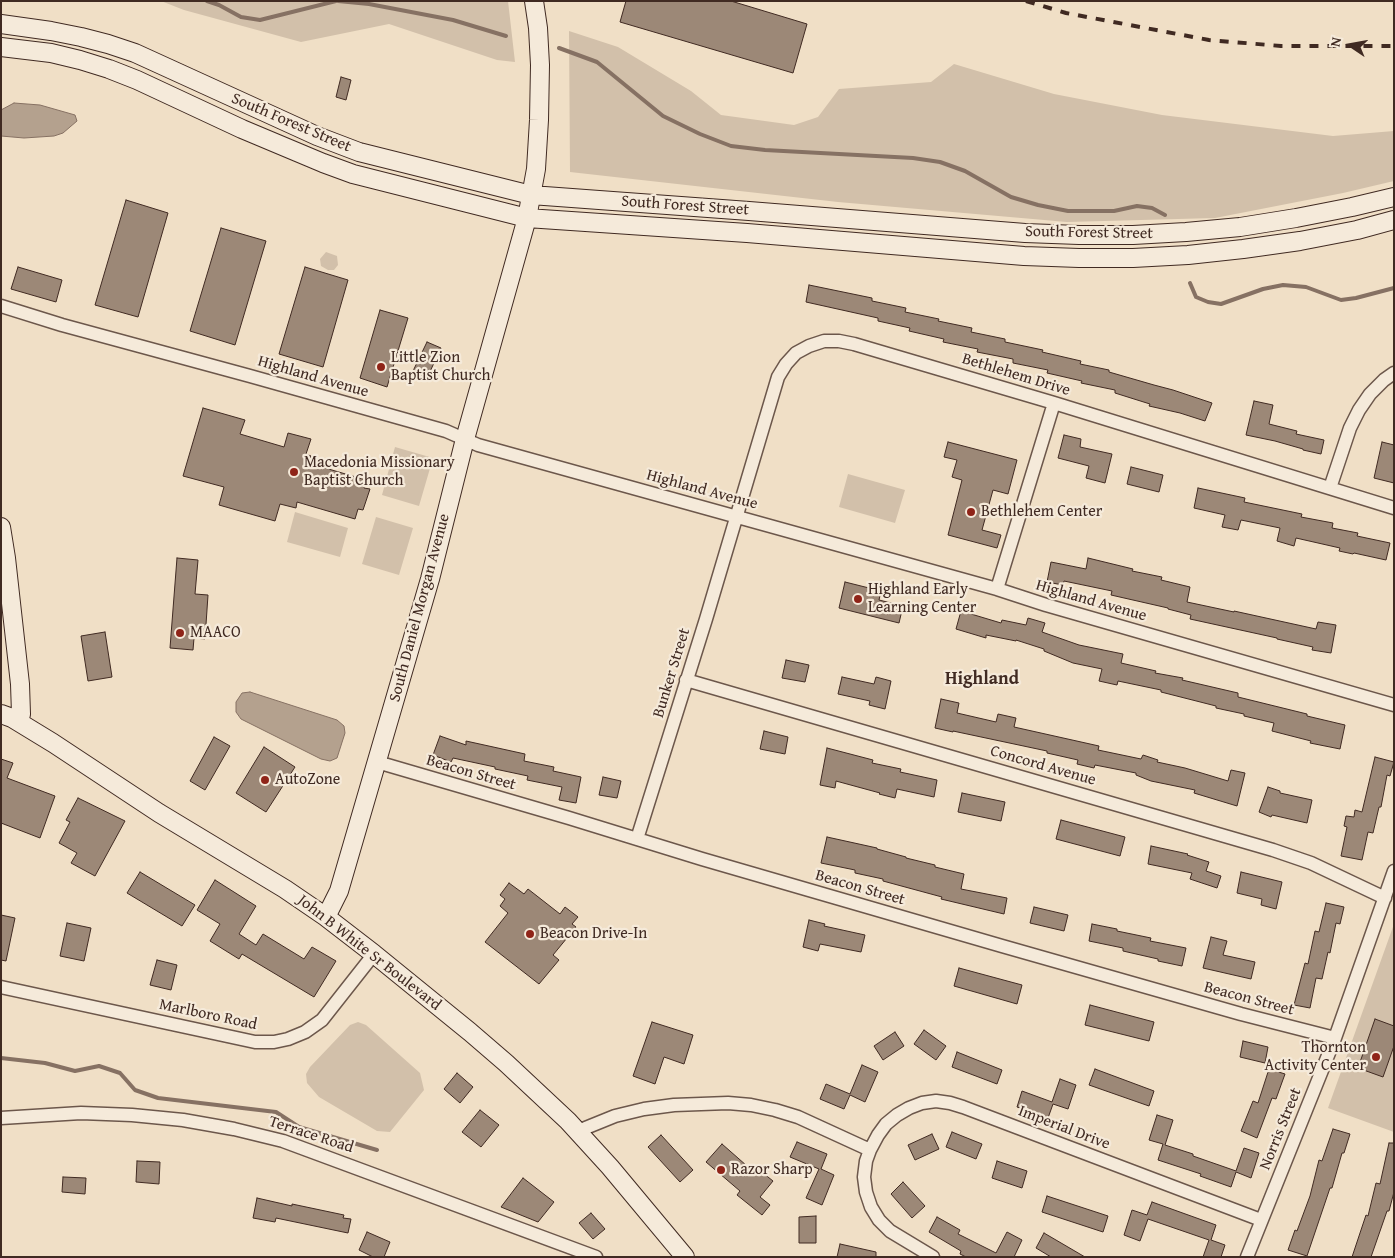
<!DOCTYPE html>
<style>
body{margin:0}
#map{position:relative;width:1395px;height:1258px;overflow:hidden;background:#f0dfc6;font-family:"Gentium Book Plus",serif}
canvas{display:block}
.frame{position:absolute;inset:0;border:2px solid #402a22;pointer-events:none}
.north{position:absolute;left:1325px;top:20px;width:50px;height:50px;-webkit-text-stroke:4px #f5eada;paint-order:stroke;rotate:282deg;font-size:14px;font-weight:700;line-height:20px;text-align:center;color:#402a22}
.north::after{content:'';display:block;margin:auto;width:18px;height:22px;background:#402a22;clip-path:polygon(50% 0,100% 100%,50% 72%,0 100%)}
</style>
<div id="map">
<canvas width="1395" height="1258"></canvas>
<div class="frame"></div>
<div class="north">N</div>
</div>
<script>
const c = document.querySelector('canvas').getContext('2d');
c.lineJoin = 'round';
function paint(path, color) { c.fillStyle = color; c.fill(path, 'evenodd'); }
const shape = rows => new Path2D(rows.map(r => 'M' + r).join(''));
function strokePath(path, color, width, dash) { c.strokeStyle = color; c.lineWidth = width; c.lineCap = dash ? 'butt' : 'round'; c.setLineDash(dash || []); c.stroke(path); }
function drawText(font, color, halo, rows, align = 'center') {
  c.font = font + ' "Gentium Book Plus",serif'; c.lineWidth = 4.5; c.setLineDash([]); c.textBaseline = 'middle'; c.strokeStyle = halo; c.fillStyle = color; for (const [text, x, y, turn = 0] of rows) {
    c.save(); c.translate(x, y); c.rotate((+turn || 0) * Math.PI / 180); c.textAlign = isNaN(turn) ? turn : align; if (halo) c.strokeText(text, 0, 0); c.fillText(text, 0, 0); c.restore();
  }
}
paint(shape([
 [161,1,508,1,515,62,497,60,389,24,301,42,184,10],
 [569,31,618,47,691,91,721,115,794,125,818,117,839,89,931,82,954,64,1054,94,1162,115,1333,136,1394,131,1394,181,1343,193,1215,218,1067,222,838,202,570,172],
 [326,252,337,256,338,265,334,270,328,270,321,266,320,259],
 [395,447,433,458,419,506,382,495],
 [848,474,905,490,895,523,839,507],
 [295,512,348,528,340,557,287,542],
 [376,517,413,528,399,575,362,564],
 [1394,924,1394,1132,1328,1108],
 [358,1022,366,1025,420,1073,424,1090,390,1132,377,1131,319,1097,307,1083,306,1074,310,1067,350,1025]
]), '#d2c0aa');
const water = shape([
 [14,103,40,105,75,115,77,121,63,133,54,136,24,138,1,136,1,110,14,103],
 [250,692,337,720,344,726,345,733,337,758,330,761,321,759,241,719,236,712,236,702,242,693,250,692]
]);
paint(water, '#b4a18e');
strokePath(water, '#867163', 1);
strokePath(shape([
 [207,1,219,5,241,17,260,20,336,1],
 [338,1,369,4,453,20,506,36],
 [559,48,597,62,663,116,700,134,731,146,765,150,913,158,940,162,965,171,1011,197,1038,205,1068,211,1114,211,1137,206,1152,208,1165,215],
 [1190,283,1196,297,1208,302,1221,304,1263,289,1283,285,1306,287,1341,300,1356,298,1394,288],
 [1,1058,45,1063,75,1071,99,1066,120,1073,135,1090,158,1098,276,1112,299,1127,377,1150]
]), '#867163', 4);
const building = shape([
 [626,1,731,1,807,24,793,73,620,22,626,1],
 [341,77,351,80,346,100,336,97,341,77],
 [126,200,168,213,138,317,95,305,126,200],
 [221,228,266,241,235,345,190,331,221,228],
 [18,267,62,280,56,302,11,289,18,267],
 [305,267,348,280,323,367,279,354,305,267],
 [809,285,872,298,872,301,906,308,905,312,939,319,938,321,972,328,971,332,1005,339,1005,342,1043,350,1042,352,1081,361,1080,364,1109,370,1109,372,1154,385,1173,390,1212,403,1205,421,1180,413,1149,406,1150,404,1115,393,1115,390,1081,383,1082,381,1047,373,1048,370,1013,363,1013,359,977,352,978,349,943,342,944,339,909,331,910,328,878,321,878,318,806,302,809,285],
 [380,310,408,318,387,387,360,378,380,310],
 [427,342,441,348,427,378,413,371,427,342],
 [1254,401,1273,405,1269,424,1297,431,1296,434,1324,440,1321,454,1303,450,1303,449,1275,441,1246,435,1254,401],
 [203,408,245,420,240,434,284,447,288,433,311,439,306,454,311,456,308,463,366,480,364,488,370,489,363,510,358,509,355,519,297,502,296,508,280,504,275,521,219,505,224,487,183,476,203,408],
 [1064,435,1081,439,1080,447,1112,454,1105,483,1086,478,1089,466,1058,458,1064,435],
 [948,442,1017,460,1008,494,993,490,982,530,1001,535,997,548,948,535,962,480,952,477,957,460,944,457,948,442],
 [1382,442,1394,445,1394,483,1374,478,1382,442],
 [1131,467,1163,475,1159,492,1127,484,1131,467],
 [1198,488,1245,498,1244,502,1302,514,1301,517,1333,523,1332,528,1358,533,1357,536,1390,543,1386,560,1354,553,1353,554,1339,551,1340,548,1296,538,1294,546,1277,541,1280,528,1241,520,1238,530,1222,527,1225,515,1194,508,1198,488],
 [177,558,198,560,195,594,208,595,205,639,194,638,193,650,170,648,177,558],
 [1088,558,1133,569,1132,571,1162,577,1161,580,1190,587,1187,602,1234,612,1234,611,1316,629,1318,622,1336,625,1331,653,1312,650,1313,647,1277,639,1277,638,1190,619,1191,615,1168,609,1168,608,1111,595,1112,591,1064,581,1063,585,1047,582,1051,562,1086,569,1088,558],
 [845,582,881,591,879,600,903,606,899,623,839,608,845,582],
 [961,611,1001,623,1002,620,1026,625,1028,618,1045,623,1042,632,1079,645,1123,654,1121,663,1156,671,1155,673,1183,678,1182,680,1238,693,1238,697,1307,714,1307,716,1345,725,1340,749,1310,743,1311,741,1272,731,1274,723,1244,716,1244,714,1216,708,1216,706,1161,692,1161,690,1118,681,1117,685,1099,681,1102,669,1073,663,1044,651,1044,649,1016,640,1016,641,986,635,986,638,956,629,961,611],
 [105,632,112,677,88,681,81,636,105,632],
 [786,660,809,665,805,682,782,678,786,660],
 [842,677,874,684,876,677,891,681,885,709,869,705,870,701,838,694,842,677],
 [941,699,959,703,957,713,996,722,998,714,1016,718,1014,727,1099,746,1098,750,1141,759,1143,755,1158,760,1157,762,1185,768,1228,781,1231,770,1245,773,1237,806,1194,793,1195,790,1151,781,1136,775,1136,773,1095,765,1094,768,1077,764,1078,760,1047,753,1047,751,953,731,953,732,935,728,941,699],
 [764,731,788,737,785,754,760,749,764,731],
 [440,736,466,745,466,741,525,754,524,761,554,767,553,771,581,777,576,803,559,800,562,787,527,780,528,776,495,769,495,767,453,758,451,762,433,755,440,736],
 [214,737,230,746,205,790,190,781,214,737],
 [264,747,295,767,266,812,236,793,264,747],
 [827,748,873,760,872,763,901,769,900,772,937,780,934,797,897,789,895,798,879,794,880,793,836,781,835,788,820,785,827,748],
 [1375,757,1394,762,1390,776,1387,775,1381,807,1379,807,1373,833,1368,832,1362,860,1341,856,1347,827,1344,826,1346,816,1354,817,1355,810,1362,812,1375,757],
 [1,759,13,763,7,778,55,796,40,838,1,823,1,759],
 [603,777,621,781,617,798,599,795,603,777],
 [1268,787,1280,791,1280,793,1312,800,1307,823,1272,815,1271,817,1259,812,1268,787],
 [962,793,1005,802,1001,821,958,812,962,793],
 [78,798,125,821,95,876,71,863,77,853,59,843,70,822,66,820,78,798],
 [1061,820,1125,837,1120,856,1056,839,1061,820],
 [827,837,877,848,877,849,906,857,906,858,935,865,935,867,964,874,961,889,1007,898,1004,914,941,899,942,897,883,881,883,879,855,873,855,870,821,863,827,837],
 [1151,846,1188,854,1187,855,1209,862,1206,871,1221,876,1217,888,1190,879,1192,873,1148,864,1151,846],
 [140,872,195,905,182,926,127,893,140,872],
 [1241,872,1282,882,1276,909,1261,905,1262,899,1237,893,1241,872],
 [215,880,256,906,239,934,256,945,263,934,304,959,312,947,336,961,314,997,242,954,239,959,210,941,220,924,197,910,215,880],
 [509,883,524,894,528,889,560,914,565,907,578,917,572,924,576,927,553,955,559,960,539,984,485,942,508,913,500,906,505,899,500,895,509,883],
 [1326,903,1344,907,1340,924,1336,923,1330,953,1328,952,1322,979,1316,978,1310,1008,1294,1005,1305,963,1308,964,1315,931,1319,932,1326,903],
 [1034,907,1068,915,1064,931,1030,923,1034,907],
 [1,915,15,918,6,961,1,960,1,915],
 [809,920,825,924,824,926,865,935,861,952,820,944,818,951,803,947,809,920],
 [67,923,91,928,84,961,60,956,67,923],
 [1092,924,1117,929,1117,931,1151,938,1150,941,1186,948,1182,966,1158,961,1158,959,1123,951,1123,948,1089,941,1092,924],
 [1211,937,1227,941,1223,955,1255,962,1251,979,1203,968,1211,937],
 [157,960,177,965,171,990,150,985,157,960],
 [959,968,1022,985,1017,1004,954,986,959,968],
 [1090,1005,1154,1022,1149,1041,1085,1025,1090,1005],
 [1375,1019,1394,1026,1394,1046,1383,1077,1358,1068,1375,1019],
 [652,1022,693,1035,684,1064,664,1057,655,1084,633,1076,652,1022],
 [924,1030,946,1046,936,1060,914,1044,924,1030],
 [895,1032,904,1046,883,1060,874,1046,895,1032],
 [1243,1041,1268,1047,1265,1063,1240,1057,1243,1041],
 [957,1052,1002,1070,997,1084,952,1067,957,1052],
 [862,1065,878,1072,865,1102,850,1095,844,1109,820,1099,826,1084,850,1094,862,1065],
 [1095,1069,1154,1091,1149,1106,1089,1085,1095,1069],
 [1269,1069,1285,1074,1276,1099,1272,1098,1257,1138,1241,1131,1253,1101,1258,1103,1269,1069],
 [457,1073,473,1087,460,1103,444,1089,457,1073],
 [1060,1079,1076,1085,1068,1109,1053,1104,1048,1118,1017,1107,1022,1091,1052,1102,1060,1079],
 [480,1110,499,1125,481,1147,462,1132,480,1110],
 [1157,1115,1173,1120,1165,1145,1193,1154,1193,1156,1236,1171,1244,1148,1259,1153,1251,1178,1236,1172,1231,1187,1200,1176,1201,1174,1158,1160,1163,1144,1149,1140,1157,1115],
 [1333,1129,1350,1134,1344,1153,1342,1153,1332,1188,1330,1188,1307,1256,1288,1250,1295,1230,1297,1231,1310,1196,1319,1160,1322,1161,1333,1129],
 [952,1132,982,1144,976,1159,946,1147,952,1132],
 [932,1134,939,1149,915,1160,908,1145,932,1134],
 [661,1135,693,1170,680,1182,648,1147,661,1135],
 [797,1142,827,1154,821,1169,834,1175,822,1205,806,1198,819,1169,790,1157,797,1142],
 [1389,1143,1394,1143,1394,1192,1389,1211,1387,1211,1371,1257,1352,1257,1366,1215,1368,1216,1376,1183,1380,1184,1389,1143],
 [722,1144,755,1173,758,1169,773,1181,760,1197,770,1205,762,1215,737,1195,740,1191,706,1162,722,1144],
 [137,1161,160,1162,159,1184,136,1182,137,1161],
 [997,1161,1027,1171,1022,1188,992,1178,997,1161],
 [63,1177,86,1178,85,1194,62,1192,63,1177],
 [523,1178,554,1202,538,1222,501,1207,523,1178],
 [903,1182,925,1206,912,1218,891,1194,903,1182],
 [1047,1196,1108,1216,1103,1232,1042,1212,1047,1196],
 [257,1198,292,1206,292,1204,344,1215,343,1218,351,1219,348,1233,276,1218,275,1222,253,1218,257,1198],
 [1152,1202,1216,1225,1211,1240,1225,1245,1221,1257,1203,1257,1209,1240,1148,1219,1140,1241,1124,1235,1132,1210,1147,1215,1152,1202],
 [591,1213,605,1229,593,1239,579,1223,591,1213],
 [816,1216,816,1243,799,1243,799,1217,816,1216],
 [937,1217,960,1230,958,1234,996,1253,1007,1232,1022,1240,1014,1257,966,1257,960,1254,961,1251,929,1232,937,1217],
 [367,1232,390,1242,384,1257,373,1257,359,1250,367,1232],
 [1044,1233,1085,1257,1051,1257,1036,1248,1044,1233],
 [840,1244,876,1252,876,1257,837,1257,840,1244]
]);
paint(building, '#9c8877');
strokePath(building, '#402a22', 1);
const street = shape([
 [1,306,62,325,250,376,446,431,478,445,997,589,1046,605,1394,705],
 [1330,488,1350,428,1359,410,1370,394,1384,380,1394,373],
 [997,589,1054,403],
 [686,680,1273,850,1311,863,1385,898],
 [377,762,569,818,702,859,1002,946,1241,1014,1335,1038],
 [637,839,706,619,778,377,786,364,796,353,809,346,824,341,839,341,854,344,1054,403,1394,508],
 [1,987,255,1042,274,1042,288,1039,305,1032,322,1020,374,954],
 [1,1118,81,1113,132,1115,183,1120,234,1129,283,1141,596,1257],
 [578,1131,615,1116,644,1109,674,1105,728,1103,751,1105,775,1110,798,1117,870,1150],
 [933,1257,890,1231,879,1220,871,1207,866,1192,864,1177,866,1161,870,1150,878,1135,886,1124,897,1115,909,1108,922,1103,936,1101,950,1103,963,1107,1261,1220],
 [1247,1257,1335,1038,1394,871]
]);
const secondary = shape([
 [1,24,51,31,81,37,108,44,135,53,317,136,359,152,531,195,749,211,1025,233,1079,235,1133,235,1186,232,1240,227,1296,218,1352,207,1394,197],
 [1,47,51,53,80,60,109,69,137,80,242,129,323,163,353,174,527,218,747,233,1024,256,1079,258,1133,258,1188,255,1243,249,1300,241,1357,230,1394,220],
 [1,527,6,558,20,684,21,714,19,722],
 [1,714,12,718,53,743,159,813,285,889,326,917,374,954,470,1032,506,1063,568,1121,610,1167,685,1257],
 [326,917,339,891,430,579,465,439,527,218,536,169,539,120,540,65,538,28,534,1]
]);
strokePath(street, '#6c574b', 15);
strokePath(secondary, '#402a22', 20);
strokePath(street, '#f5eada', 12);
strokePath(secondary, '#f5eada', 18);
strokePath(shape([
 [1026,1,1066,13,1209,40,1281,46,1394,46]
]), '#402a22', 4, [9, 9]);
for (const [x, y, r, color] of [
 [381,367,5,"#8f2418"],
 [294,472,5,"#8f2418"],
 [971,512,5,"#8f2418"],
 [858,599,5,"#8f2418"],
 [180,633,5,"#8f2418"],
 [265,780,5,"#8f2418"],
 [530,934,5,"#8f2418"],
 [1376,1057,5,"#8f2418"],
 [721,1170,5,"#8f2418"]
]) { const dot = new Path2D(); dot.arc(x, y, r, 0, 2 * Math.PI); c.fillStyle = color; c.fill(dot); strokePath(dot, '#f5eada', 2); }
drawText('16px', '#402a22', '#f5eada', [
 ["South Forest Street",291,123,23],
 ["South Forest Street",685,206,4],
 ["South Forest Street",1089,233,1],
 ["Bethlehem Drive",1016,375,17],
 ["Highland Avenue",313,377,16],
 ["Highland Avenue",702,490,15],
 ["Highland Avenue",1091,601,16],
 ["South Daniel Morgan Avenue",420,608,-75],
 ["Bunker Street",672,673,-73],
 ["Concord Avenue",1043,766,16],
 ["Beacon Street",471,773,16],
 ["Beacon Street",860,888,16],
 ["John B White Sr Boulevard",369,953,38],
 ["Beacon Street",1249,999,15],
 ["Marlboro Road",208,1015,12],
 ["Imperial Drive",1064,1128,21],
 ["Norris Street",1281,1129,-68],
 ["Terrace Road",311,1135,18]
]);
drawText('16px', '#402a22', '#f5eada', [
 ["Little Zion",391,358],
 ["Baptist Church",391,376],
 ["Macedonia Missionary",304,463],
 ["Baptist Church",304,481],
 ["Bethlehem Center",981,512],
 ["Highland Early",868,590],
 ["Learning Center",868,608],
 ["MAACO",190,633],
 ["AutoZone",275,780],
 ["Beacon Drive-In",540,934],
 ["Thornton",1366,1048,"right"],
 ["Activity Center",1366,1066,"right"],
 ["Razor Sharp",731,1170]
], 'left');
drawText('bold 18px', '#402a22', '#f5eada', [
 ["Highland",982,679]
]);
</script>
